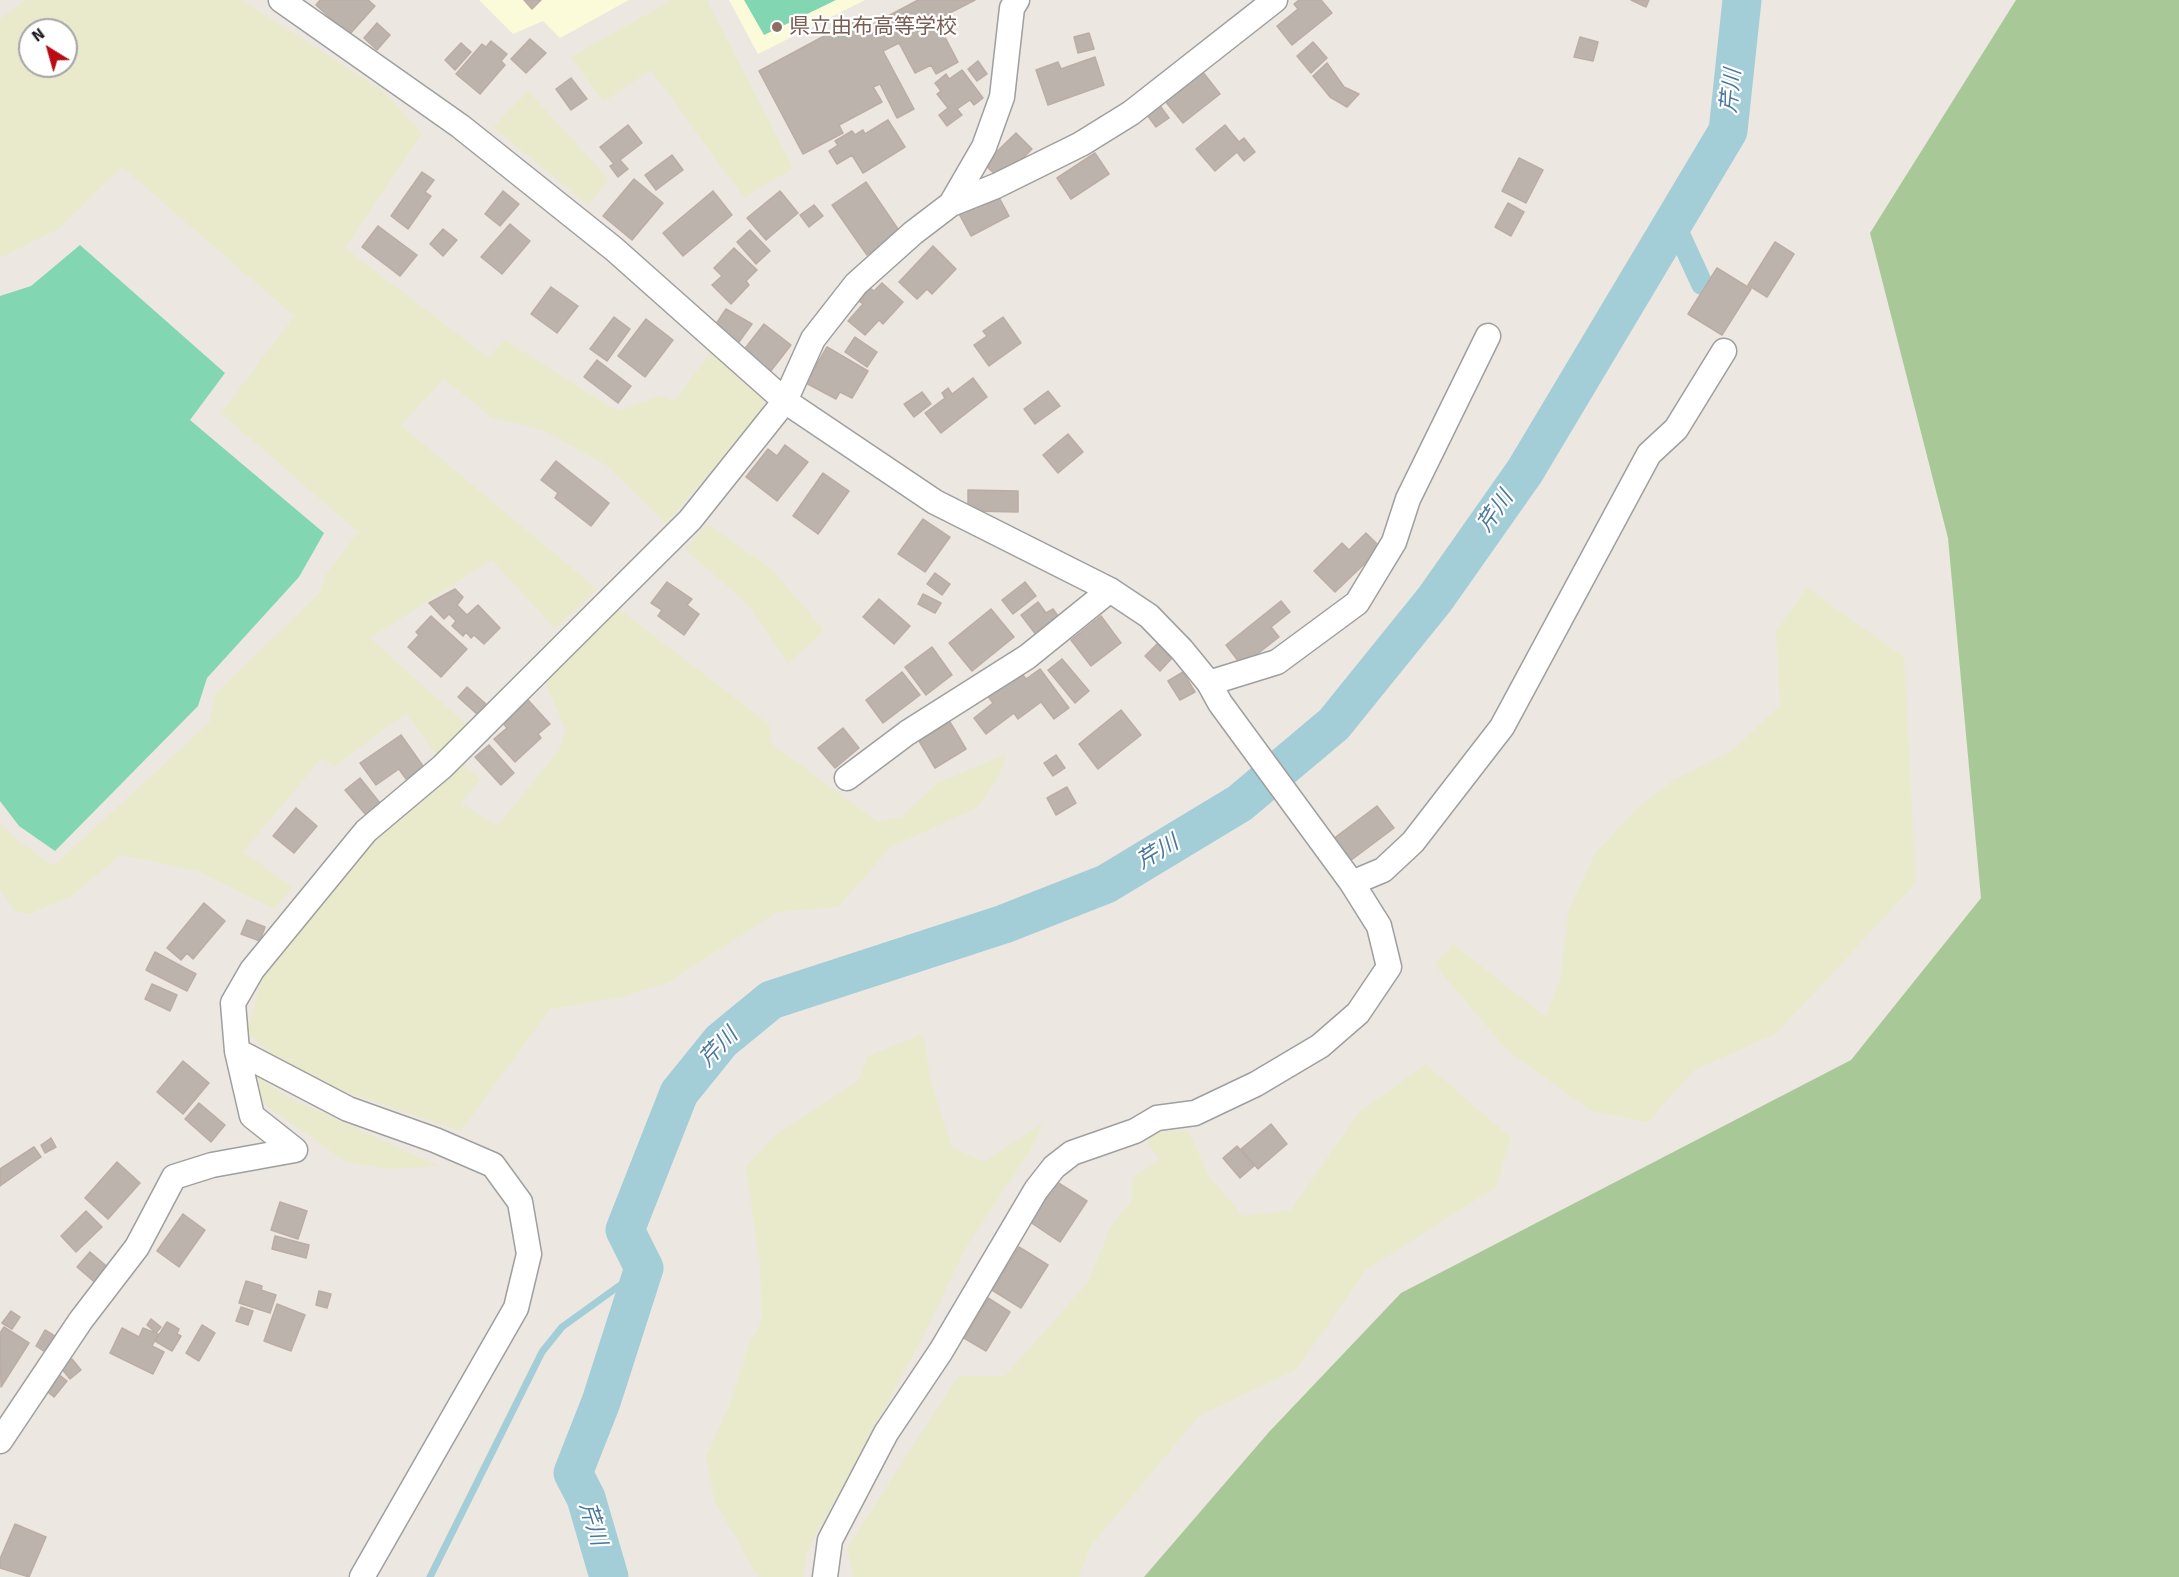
<!DOCTYPE html>
<meta charset="utf-8">
<style>
body{margin:0}
#map{position:relative;width:2179px;height:1577px;overflow:hidden;background:#ece7e0;font-family:Signika,sans-serif}
canvas{display:block}
.north{position:absolute;left:18px;top:18px;width:60px;height:60px;box-sizing:border-box;background:#fff;border:2px solid #a4a4a4;border-radius:50%;rotate:323deg;font-size:16px;font-weight:700;line-height:24px;text-align:center;color:#1b1b1b}
.north::after{content:'';display:block;margin:auto;width:21px;height:27px;background:#b90c15;clip-path:polygon(50% 0,100% 100%,50% 72%,0 100%)}
</style>
<div id="map">
<canvas width="2179" height="1577"></canvas>
<div class="north">N</div>
</div>
<script>
const c = document.querySelector('canvas').getContext('2d');
c.lineJoin = 'round';
function paint(path, color) { c.fillStyle = color; c.fill(path, 'evenodd'); }
const shape = rows => new Path2D(rows.map(r => 'M' + r).join(''));
function strokePath(path, color, width, dash) { c.strokeStyle = color; c.lineWidth = width; c.lineCap = dash ? 'butt' : 'round'; c.setLineDash(dash || []); c.stroke(path); }
function drawText(font, color, halo, rows, align = 'center') {
  c.font = font + ' Signika,"Noto Sans JP",sans-serif'; c.lineWidth = 4.5; c.setLineDash([]); c.textBaseline = 'middle'; c.strokeStyle = halo; c.fillStyle = color; for (const [text, x, y, turn = 0] of rows) {
    c.save(); c.translate(x, y); c.rotate((+turn || 0) * Math.PI / 180); c.textAlign = isNaN(turn) ? turn : align; if (halo) c.strokeText(text, 0, 0); c.fillText(text, 0, 0); c.restore();
  }
}
paint(shape([
 [479,0,629,0,560,38,543,21,513,34],
 [729,0,865,0,758,54]
]), '#fcfbd9');
paint(shape([
 [25,0,242,0,383,91,422,133,345,248,488,357,505,340,617,411,661,396,673,402,713,350,765,400,758,417,666,523,606,465,543,430,491,417,444,379,401,425,597,589,555,629,492,560,370,638,466,724,437,756,406,713,334,767,322,758,243,852,293,887,274,909,198,871,120,855,73,895,30,914,14,910,0,889,0,823,19,841,53,866,210,722,215,694,320,592,325,576,358,532,221,413,294,316,122,167,60,228,0,258,0,19],
 [30,30,66,30,66,66,30,66],
 [672,0,707,0,793,168,744,198,651,70,603,102,571,57],
 [528,91,609,179,588,205,493,127],
 [707,524,771,568,824,630,788,664,747,604,685,549],
 [1807,588,1904,657,1916,883,1777,1033,1694,1070,1648,1122,1591,1111,1507,1050,1434,964,1453,944,1546,1017,1561,977,1568,912,1595,854,1636,809,1672,781,1733,750,1780,705,1776,631],
 [619,609,769,724,771,743,878,822,901,817,937,783,1007,754,996,782,976,808,891,847,838,907,777,912,669,982,625,996,550,1009,461,1131,343,1091,280,1061,247,1033,261,980,284,945,387,828,438,789,460,763,481,779,461,803,497,826,559,750,566,730,544,680],
 [923,1034,931,1082,952,1147,984,1162,1043,1123,1031,1149,966,1247,925,1333,806,1554,804,1577,758,1577,714,1500,706,1455,729,1407,748,1346,762,1320,760,1267,746,1166,777,1133,858,1081,868,1056],
 [1426,1064,1511,1138,1496,1187,1366,1270,1297,1369,1199,1416,1090,1547,1079,1577,853,1577,847,1548,958,1376,1005,1376,1088,1282,1112,1224,1131,1202,1132,1178,1160,1160,1146,1141,1158,1131,1189,1131,1208,1175,1243,1216,1291,1210,1358,1113],
 [253,1075,290,1098,439,1166,391,1169,346,1162,261,1102]
]), '#e9eacc');
paint(shape([
 [2016,0,2179,0,2179,1577,1144,1577,1269,1432,1401,1293,1851,1060,1981,898,1948,538,1870,233]
]), '#a8c997');
paint(shape([
 [744,0,836,0,764,35],
 [80,245,225,373,190,420,324,533,299,577,207,678,198,706,55,851,19,826,0,801,0,296,31,286]
]), '#82d7b2');
strokePath(shape([
 [430,1577,542,1352,562,1327,644,1268]
]), '#a3ced7', 7);
strokePath(shape([
 [1673,221,1702,284]
]), '#a3ced7', 22);
strokePath(shape([
 [609,1577,586,1498,573,1473,601,1402,644,1268,625,1230,679,1093,721,1041,771,1000,1004,924,1106,884,1240,803,1334,724,1435,599,1525,471,1728,131,1742,0]
]), '#a3ced7', 39);
const building = shape([
 [320,0,368,0,375,6,349,35,316,5,320,0],
 [524,0,541,0,532,9,524,0],
 [918,0,975,0,936,20,958,62,936,74,931,65,915,73,899,43,883,51,914,109,897,118,880,84,873,87,882,102,839,125,843,133,803,154,759,71,854,20,860,31,918,0],
 [1299,0,1321,0,1332,13,1292,45,1277,26,1298,9,1294,4,1299,0],
 [1631,0,1649,0,1646,7,1631,0],
 [377,23,390,35,377,50,364,38,377,23],
 [1089,33,1094,49,1078,53,1074,37,1089,33],
 [1580,37,1598,42,1593,61,1574,57,1580,37],
 [530,39,546,53,526,73,511,59,530,39],
 [491,41,507,54,501,61,505,65,480,94,456,74,482,44,486,47,491,41],
 [1313,42,1327,58,1311,73,1297,56,1313,42],
 [461,43,471,52,455,70,445,60,461,43],
 [1095,57,1104,85,1048,105,1036,70,1058,62,1061,69,1095,57],
 [978,61,987,74,977,81,968,69,978,61],
 [1327,63,1344,87,1359,94,1347,107,1330,97,1313,76,1327,63],
 [962,70,983,98,974,105,970,100,957,109,962,115,947,126,939,115,948,108,937,94,941,91,935,83,946,74,949,79,962,70],
 [1202,71,1220,94,1183,123,1165,101,1202,71],
 [571,78,587,99,571,110,556,89,571,78],
 [1158,103,1169,118,1156,127,1145,112,1158,103],
 [888,120,905,147,863,173,852,155,837,164,829,151,838,145,835,141,852,131,855,135,863,130,865,134,888,120],
 [628,125,642,143,620,160,628,169,618,177,610,166,614,164,600,147,628,125],
 [1225,125,1239,142,1244,138,1255,152,1244,161,1237,152,1215,171,1196,149,1225,125],
 [1016,133,1032,149,1001,180,984,164,1016,133],
 [1095,153,1109,174,1071,199,1057,178,1095,153],
 [672,155,683,170,656,190,645,175,672,155],
 [1519,158,1543,170,1526,203,1502,191,1519,158],
 [422,172,434,180,425,192,431,196,408,229,391,216,422,172],
 [634,179,663,203,632,240,603,216,634,179],
 [866,182,900,232,867,255,832,205,866,182],
 [503,191,519,204,500,226,485,214,503,191],
 [713,191,732,215,683,256,663,233,713,191],
 [780,191,798,213,766,240,747,218,780,191],
 [996,192,1009,216,971,236,958,212,996,192],
 [1508,203,1524,212,1511,236,1495,227,1508,203],
 [814,205,823,216,809,227,800,215,814,205],
 [510,224,530,241,502,274,481,257,510,224],
 [378,226,417,255,400,276,362,247,378,226],
 [443,229,457,240,443,256,430,244,443,229],
 [750,230,770,251,756,264,737,242,750,230],
 [1775,242,1794,254,1767,297,1748,285,1775,242],
 [933,246,956,269,932,294,927,289,917,299,899,282,933,246],
 [734,248,757,270,746,281,749,285,731,304,712,285,722,276,714,268,734,248],
 [1717,268,1751,289,1722,335,1688,314,1717,268],
 [882,283,903,302,883,324,879,320,865,335,848,321,863,304,859,301,870,288,874,291,882,283],
 [551,287,578,306,557,333,531,314,551,287],
 [726,309,752,324,736,346,714,327,726,309],
 [614,317,630,329,607,361,590,349,614,317],
 [1003,317,1021,343,989,366,974,345,987,336,983,331,1003,317],
 [646,319,673,340,645,377,618,356,646,319],
 [764,324,791,345,770,372,743,351,764,324],
 [855,337,877,352,867,367,845,352,855,337],
 [827,347,868,371,852,398,840,392,836,399,806,383,827,347],
 [597,360,631,386,618,403,584,377,597,360],
 [973,378,987,397,941,433,925,413,945,398,942,393,948,388,952,394,973,378],
 [1048,391,1060,406,1035,424,1024,409,1048,391],
 [922,392,931,404,914,417,904,404,922,392],
 [1068,434,1083,452,1058,473,1043,455,1068,434],
 [785,445,808,462,777,501,746,477,768,449,777,456,785,445],
 [556,461,609,503,591,526,555,498,558,493,541,480,556,461],
 [823,473,849,491,818,534,793,516,823,473],
 [968,490,1018,491,1018,512,968,511,968,490],
 [923,519,950,537,925,572,898,554,923,519],
 [1366,533,1381,548,1335,592,1314,571,1342,543,1349,550,1366,533],
 [935,573,950,584,942,595,927,584,935,573],
 [667,582,692,599,687,605,699,614,684,635,658,616,662,610,651,603,667,582],
 [1025,582,1036,596,1013,614,1002,600,1025,582],
 [455,589,463,597,457,605,467,615,478,605,500,628,484,644,474,635,471,638,466,632,463,636,452,626,456,621,449,614,444,619,429,603,455,589],
 [923,594,941,603,935,613,918,604,923,594],
 [879,599,910,626,894,644,863,617,879,599],
 [1281,601,1290,612,1271,627,1279,637,1242,666,1226,645,1281,601],
 [1038,602,1046,613,1053,609,1063,623,1040,640,1021,615,1038,602],
 [991,609,1014,637,972,671,949,643,991,609],
 [431,616,467,649,441,677,408,647,419,635,416,632,431,616],
 [1101,616,1121,643,1091,666,1071,640,1101,616],
 [1157,644,1172,658,1160,671,1145,656,1157,644],
 [932,647,952,675,926,695,905,667,932,647],
 [1062,659,1089,691,1075,703,1048,670,1062,659],
 [1040,669,1069,708,1054,719,1041,702,1018,719,1014,713,986,734,974,718,993,703,987,695,1020,671,1026,679,1040,669],
 [902,672,920,695,883,723,866,700,902,672],
 [1183,672,1195,692,1180,700,1168,681,1183,672],
 [467,687,487,705,478,715,458,697,467,687],
 [528,700,550,724,538,734,541,738,515,762,494,739,507,728,503,723,528,700],
 [1121,710,1141,735,1098,769,1079,744,1121,710],
 [950,722,966,749,935,768,919,741,950,722],
 [843,728,859,748,835,768,818,748,843,728],
 [401,735,423,766,406,779,399,769,376,785,360,763,401,735],
 [489,745,514,773,501,785,475,757,489,745],
 [1056,755,1065,768,1053,776,1044,763,1056,755],
 [360,778,380,803,366,815,345,790,360,778],
 [1067,787,1076,803,1056,815,1047,798,1067,787],
 [1377,806,1394,828,1350,861,1333,839,1377,806],
 [296,808,317,826,294,853,273,836,296,808],
 [204,903,225,921,193,959,187,953,181,960,167,948,204,903],
 [247,920,265,927,260,941,241,934,247,920],
 [155,952,196,974,187,991,146,970,155,952],
 [152,984,177,995,170,1011,145,999,152,984],
 [183,1061,209,1083,183,1114,157,1092,183,1061],
 [199,1103,225,1125,211,1142,185,1119,199,1103],
 [1271,1124,1287,1144,1258,1169,1241,1149,1271,1124],
 [51,1138,56,1147,45,1153,41,1145,51,1138],
 [1237,1146,1254,1166,1240,1178,1223,1158,1237,1146],
 [34,1147,41,1157,0,1186,0,1169,34,1147],
 [117,1162,140,1183,108,1219,85,1198,117,1162],
 [1057,1182,1087,1201,1060,1242,1030,1222,1057,1182],
 [280,1202,307,1211,298,1239,271,1230,280,1202],
 [86,1211,102,1227,76,1252,61,1236,86,1211],
 [183,1214,205,1230,179,1267,157,1251,183,1214],
 [275,1236,309,1245,306,1258,272,1249,275,1236],
 [1019,1247,1048,1265,1021,1308,992,1290,1019,1247],
 [90,1252,111,1270,98,1285,77,1267,90,1252],
 [246,1281,262,1286,261,1290,276,1295,270,1313,239,1303,246,1281],
 [319,1291,331,1294,327,1308,316,1305,319,1291],
 [988,1298,1010,1312,986,1351,964,1338,988,1298],
 [277,1304,305,1315,291,1351,264,1341,277,1304],
 [241,1307,253,1311,248,1325,236,1321,241,1307],
 [11,1311,20,1317,12,1329,2,1323,11,1311],
 [151,1319,161,1327,156,1333,147,1325,151,1319],
 [167,1322,179,1329,177,1334,181,1336,172,1351,155,1341,167,1322],
 [202,1325,215,1333,199,1361,186,1353,202,1325],
 [4,1327,29,1343,1,1387,0,1333,4,1327],
 [122,1328,139,1337,143,1328,158,1334,152,1346,164,1352,153,1374,110,1353,122,1328],
 [45,1330,58,1338,48,1354,36,1346,45,1330],
 [72,1359,81,1370,70,1379,61,1368,72,1359],
 [57,1373,67,1381,54,1397,44,1389,57,1373],
 [15,1524,46,1537,29,1577,0,1568,0,1559,15,1524]
]);
paint(building, '#bcb3ad');
strokePath(building, '#bcada4', 1.5);
const minor = shape([
 [281,0,460,126,614,249,785,401,935,502,1110,590,1149,616,1182,650,1209,683,1220,703,1352,883,1379,926,1389,967,1358,1013,1320,1046,1256,1084,1195,1113,1157,1118,1135,1131,1072,1153,1054,1167,1036,1190,941,1351,886,1433,830,1540,825,1577],
 [951,204,984,147,1002,97,1012,8,1017,0],
 [1209,683,1277,662,1357,603,1394,542,1408,499,1488,336],
 [847,778,907,733,1027,657,1110,590],
 [1352,883,1383,870,1413,842,1502,727,1649,454,1676,429,1724,351],
 [237,1051,348,1109,435,1140,493,1165,520,1202,529,1254,516,1308,362,1577],
 [0,1441,81,1320,137,1247,174,1177,212,1165,295,1150,252,1116,237,1051,233,1003,252,970,366,831,442,767,690,520,785,401,813,339,856,284,913,233,951,204,996,186,1081,144,1131,113,1275,0]
]);
strokePath(minor, '#9f9f9f', 27);
strokePath(minor, '#fff', 24);
for (const [x, y, r, color] of [
 [777,27,6,"#8d6e63"]
]) { const dot = new Path2D(); dot.arc(x, y, r, 0, 2 * Math.PI); c.fillStyle = color; c.fill(dot); strokePath(dot, '#fff', 2); }
drawText('21px', '#785e54', '#fff', [
 ["県立由布高等学校",789,27]
], 'left');
drawText('italic 22px', '#4b789c', '#fff', [
 ["芹川",1732,91,-84],
 ["芹川",1496,512,-55],
 ["芹川",1158,853,-31],
 ["芹川",719,1048,-46],
 ["芹川",592,1524,73]
]);
</script>
